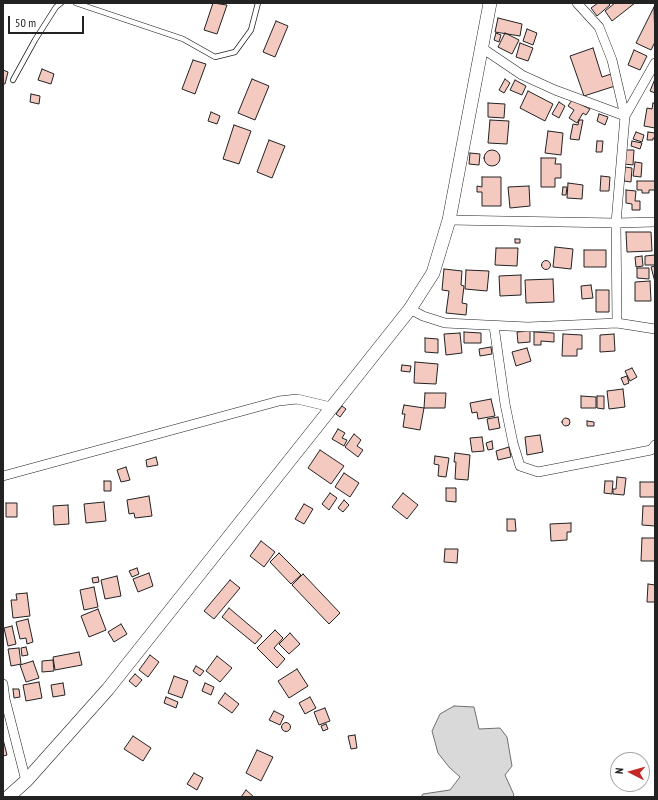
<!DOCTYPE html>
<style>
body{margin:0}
#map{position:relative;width:658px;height:800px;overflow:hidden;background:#fff;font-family:"PT Sans Narrow",sans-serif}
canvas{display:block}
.frame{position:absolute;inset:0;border:4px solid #222;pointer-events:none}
.north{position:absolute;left:610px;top:752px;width:40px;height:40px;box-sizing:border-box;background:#fff;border:1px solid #a7a7a7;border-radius:50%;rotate:276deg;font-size:11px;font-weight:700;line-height:16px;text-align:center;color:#222}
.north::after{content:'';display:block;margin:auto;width:14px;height:18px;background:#c62828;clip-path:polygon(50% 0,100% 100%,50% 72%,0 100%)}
.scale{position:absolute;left:8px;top:16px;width:76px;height:18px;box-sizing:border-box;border:2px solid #222;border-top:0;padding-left:5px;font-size:12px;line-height:14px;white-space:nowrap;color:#222;-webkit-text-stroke:3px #fff;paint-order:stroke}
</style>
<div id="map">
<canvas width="658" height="800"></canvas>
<div class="frame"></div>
<div class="north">N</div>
<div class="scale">50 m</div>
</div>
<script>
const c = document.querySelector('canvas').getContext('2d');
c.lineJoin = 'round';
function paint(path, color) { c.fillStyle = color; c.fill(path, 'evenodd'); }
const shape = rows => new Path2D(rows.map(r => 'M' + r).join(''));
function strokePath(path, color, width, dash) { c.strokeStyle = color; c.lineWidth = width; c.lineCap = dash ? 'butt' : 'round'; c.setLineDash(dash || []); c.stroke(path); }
const water = shape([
 [454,706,474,707,479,729,500,728,507,737,512,766,505,775,514,795,512,797,421,797,423,794,450,790,460,777,449,767,438,753,432,731,440,714,454,706]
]);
paint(water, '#d9d9d9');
strokePath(water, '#6f6f6f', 1);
const building = shape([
 [213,3,227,5,217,34,204,30,213,3],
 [598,3,608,3,610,5,597,16,591,8,598,3],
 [615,3,635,3,612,21,605,11,615,3],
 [654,7,655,42,651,50,636,43,654,7],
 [498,18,522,24,520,36,495,32,498,18],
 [276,21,288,26,275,57,263,52,276,21],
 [527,29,537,33,533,45,523,41,527,29],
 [496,33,501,35,499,42,494,40,496,33],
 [505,33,519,40,512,54,498,47,505,33],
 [520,43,533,48,528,61,516,57,520,43],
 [593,48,602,77,611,74,615,86,584,96,570,56,593,48],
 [634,50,647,56,640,70,628,65,634,50],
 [193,60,206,64,195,94,182,89,193,60],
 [42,69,54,74,51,84,38,80,42,69],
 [3,70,8,72,5,84,3,84,3,70],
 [252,79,269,86,255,120,238,113,252,79],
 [505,79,510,83,504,93,499,90,505,79],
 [655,79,655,93,650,91,655,79],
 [515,80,526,86,522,95,510,90,515,80],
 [528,91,553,104,545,121,520,108,528,91],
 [31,94,40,96,39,104,30,102,31,94],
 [572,100,590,109,586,115,583,113,577,123,569,118,574,110,568,106,572,100],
 [559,102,565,106,559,118,552,114,559,102],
 [488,103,505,104,504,118,488,117,488,103],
 [653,103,655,104,655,128,644,126,647,108,652,109,653,103],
 [211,112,220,116,217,124,208,121,211,112],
 [599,114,608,117,605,125,597,121,599,114],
 [490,120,509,121,507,144,488,143,490,120],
 [579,120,583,120,579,140,570,139,573,124,578,125,579,120],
 [234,125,251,131,239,164,223,159,234,125],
 [548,131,563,133,561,155,545,153,548,131],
 [636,132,644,135,642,142,633,139,636,132],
 [648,132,655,133,655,138,653,138,653,140,647,140,648,132],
 [269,140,285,146,272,178,257,172,269,140],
 [597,141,603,141,602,152,596,152,597,141],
 [632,141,642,143,640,149,631,146,632,141],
 '484 158a8 8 0 1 1 16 0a8 8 0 1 1-16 0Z',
 [625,150,634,150,633,165,624,164,625,150],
 [470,153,480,154,479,165,469,164,470,153],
 [541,158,556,158,555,164,561,164,561,178,555,178,555,187,541,187,541,158],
 [635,162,642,163,641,177,633,176,635,162],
 [625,167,632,168,631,182,624,181,625,167],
 [601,176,610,177,609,191,600,191,601,176],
 [482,177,501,177,501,206,482,206,482,192,477,192,477,186,482,187,482,177],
 [637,181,655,181,655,190,649,190,649,193,642,193,642,190,637,190,637,181],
 [568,183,583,185,582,199,567,198,568,183],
 [529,186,530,206,510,208,508,187,529,186],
 [563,187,567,187,566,195,562,195,563,187],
 [626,190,636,191,635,201,640,201,640,210,632,210,632,204,626,203,626,190],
 [626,232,651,232,652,251,627,252,626,232],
 [515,239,520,239,520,243,515,243,515,239],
 [555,247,573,249,571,269,553,267,555,247],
 [496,248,518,248,517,266,495,265,496,248],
 [584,250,606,250,606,267,584,267,584,250],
 [655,255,655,265,645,265,645,256,655,255],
 [642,256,643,266,636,267,635,257,642,256],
 '541.5 265a4.5 4.5 0 1 1 9 0a4.5 4.5 0 1 1-9 0Z',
 [655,266,655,282,651,267,655,266],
 [637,268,649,268,649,279,637,278,637,268],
 [444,269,462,271,461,285,464,286,462,303,467,304,466,315,446,313,449,291,442,290,444,269],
 [466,270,489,271,487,291,465,289,466,270],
 [521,275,521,295,500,296,499,276,521,275],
 [553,279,554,302,526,303,525,280,553,279],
 [650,281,651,301,635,301,635,282,650,281],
 [591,285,593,298,582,299,581,286,591,285],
 [596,290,609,290,609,312,596,312,596,290],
 [530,331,530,342,518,343,517,332,530,331],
 [464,332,481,333,481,343,464,343,464,332],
 [534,332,554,333,554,342,541,341,541,345,534,345,534,332],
 [460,333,462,353,446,355,444,334,460,333],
 [563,334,582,335,582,349,577,349,577,356,562,356,563,334],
 [614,334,615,351,600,352,600,335,614,334],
 [425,338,438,339,438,353,425,352,425,338],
 [491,347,492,354,480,356,479,349,491,347],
 [527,348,531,361,516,366,512,352,527,348],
 [415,362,438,364,436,384,414,383,415,362],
 [402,365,411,366,410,372,401,371,402,365],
 [632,368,637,377,630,381,625,371,632,368],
 [627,376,629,383,624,385,621,378,627,376],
 [623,389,625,407,609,409,607,391,623,389],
 [425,393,446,393,445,408,424,408,425,393],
 [581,396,596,397,596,408,581,408,581,396],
 [597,396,604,396,604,409,597,408,597,396],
 [491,399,495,416,478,419,477,412,472,413,470,403,491,399],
 [404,405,424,408,420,430,403,427,405,414,402,414,404,405],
 [342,406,346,409,340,417,336,414,342,406],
 [498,417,500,428,489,430,487,419,498,417],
 '562 422a4 4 0 1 1 8 0a4 4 0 1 1-8 0Z',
 [587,421,594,422,594,426,587,426,587,421],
 [338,429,345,433,342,438,347,440,344,446,332,439,338,429],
 [354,434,361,440,357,446,363,450,358,457,345,447,354,434],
 [540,435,543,452,527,455,525,437,540,435],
 [482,437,484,451,472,452,470,438,482,437],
 [492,441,493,449,488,450,486,443,492,441],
 [509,447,511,457,498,460,496,451,509,447],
 [320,450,344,466,331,484,308,468,320,450],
 [455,453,470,455,468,480,455,479,456,462,454,462,455,453],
 [435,456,449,458,446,477,438,476,439,465,434,464,435,456],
 [156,457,158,465,147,467,146,460,156,457],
 [126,467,130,480,121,482,117,470,126,467],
 [344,473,359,483,350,497,335,487,344,473],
 [617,477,626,478,624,495,613,494,613,489,616,489,617,477],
 [104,481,111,481,111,491,104,491,104,481],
 [605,481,613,481,612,494,604,493,605,481],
 [640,482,655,482,655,497,640,497,640,482],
 [446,488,456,488,456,502,446,501,446,488],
 [330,493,337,498,329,510,322,504,330,493],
 [403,493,418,505,407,519,392,507,403,493],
 [149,496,152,516,135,518,134,513,129,514,127,500,149,496],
 [344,500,349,505,343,512,338,508,344,500],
 [104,502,106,521,86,523,84,504,104,502],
 [6,503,17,503,17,517,6,517,6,503],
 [304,504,313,509,304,524,295,519,304,504],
 [68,505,69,524,54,525,53,506,68,505],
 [643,506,655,506,655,526,642,525,643,506],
 [507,519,515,519,516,531,507,531,507,519],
 [571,523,571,532,567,532,567,540,551,541,550,524,571,523],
 [642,538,655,538,655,561,641,561,642,538],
 [261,541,275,552,264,567,250,556,261,541],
 [445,549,458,549,457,563,444,562,445,549],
 [279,553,301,575,291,584,270,562,279,553],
 [137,568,139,574,132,577,129,571,137,568],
 [149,573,153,586,138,592,133,579,149,573],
 [303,574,340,613,329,624,292,585,303,574],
 [117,576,121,596,105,599,101,580,117,576],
 [98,577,99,582,93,583,92,578,98,577],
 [230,580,240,588,214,619,204,611,230,580],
 [648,584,655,585,655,602,647,602,648,584],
 [94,587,98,607,84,610,80,590,94,587],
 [27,593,30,616,13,618,11,600,17,600,16,594,27,593],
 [229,608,262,636,255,644,222,617,229,608],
 [98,609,106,630,89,637,81,616,98,609],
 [28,619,33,642,27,644,26,638,20,639,16,622,28,619],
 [121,624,127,634,114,642,108,632,121,624],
 [12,626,16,644,8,646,4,628,12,626],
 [275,630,283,638,274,648,285,659,277,668,257,648,275,630],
 [290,633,300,644,289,654,279,644,290,633],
 [26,647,28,655,22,656,21,648,26,647],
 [19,648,21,664,11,666,8,649,19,648],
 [79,652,82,665,55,670,53,657,79,652],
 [150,655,159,662,148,677,139,670,150,655],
 [217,656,232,668,220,682,206,671,217,656],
 [53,660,54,671,42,672,42,661,53,660],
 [33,661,39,678,26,682,20,665,33,661],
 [196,666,204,671,200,676,193,671,196,666],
 [297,669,308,686,289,698,278,681,297,669],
 [135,674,142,680,136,687,129,681,135,674],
 [174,676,188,681,182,698,168,693,174,676],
 [39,682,42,698,26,701,23,685,39,682],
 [63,683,65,695,53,697,51,685,63,683],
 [205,683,214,687,211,695,202,691,205,683],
 [13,689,19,689,20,697,14,698,13,689],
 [225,693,239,704,232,713,218,703,225,693],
 [166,697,178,702,176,708,164,703,166,697],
 [310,697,316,708,305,714,299,703,310,697],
 [325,708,330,721,319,725,314,712,325,708],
 [274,711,284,716,280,725,269,720,274,711],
 '281.5 727a4.5 4.5 0 1 1 9 0a4.5 4.5 0 1 1-9 0Z',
 [326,724,328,729,323,731,321,726,326,724],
 [355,735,357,748,351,749,348,736,355,735],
 [133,736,151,748,143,761,124,749,133,736],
 [3,739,7,755,3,756,3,739],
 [257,750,273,757,261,781,246,773,257,750],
 [194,773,203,778,197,790,187,784,194,773],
 [246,790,254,797,241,797,246,790]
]);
paint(building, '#f3c9c0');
strokePath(building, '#222', 1);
const service = shape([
 [76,3,183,39,215,57,235,52,251,30,258,3],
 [13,80,35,40,56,7,61,3]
]);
const minor = shape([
 [577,3,599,27,612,60,625,116,655,63],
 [482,48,522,75,555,90,625,116,616,223,617,323],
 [449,220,616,223,655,222],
 [410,309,423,316,445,323,528,327,617,323,655,329],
 [494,326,505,404,513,443,520,466,538,472,651,450,655,445],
 [3,476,279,401,297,399,331,407],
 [3,684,5,699,26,781]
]);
const secondary = shape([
 [8,797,26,781,108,689,410,309,433,273,449,220,490,3]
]);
strokePath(service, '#222', 6);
strokePath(minor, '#222', 10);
strokePath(secondary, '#222', 14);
strokePath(service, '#fff', 4.5);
strokePath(minor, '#fff', 9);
strokePath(secondary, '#fff', 13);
</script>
